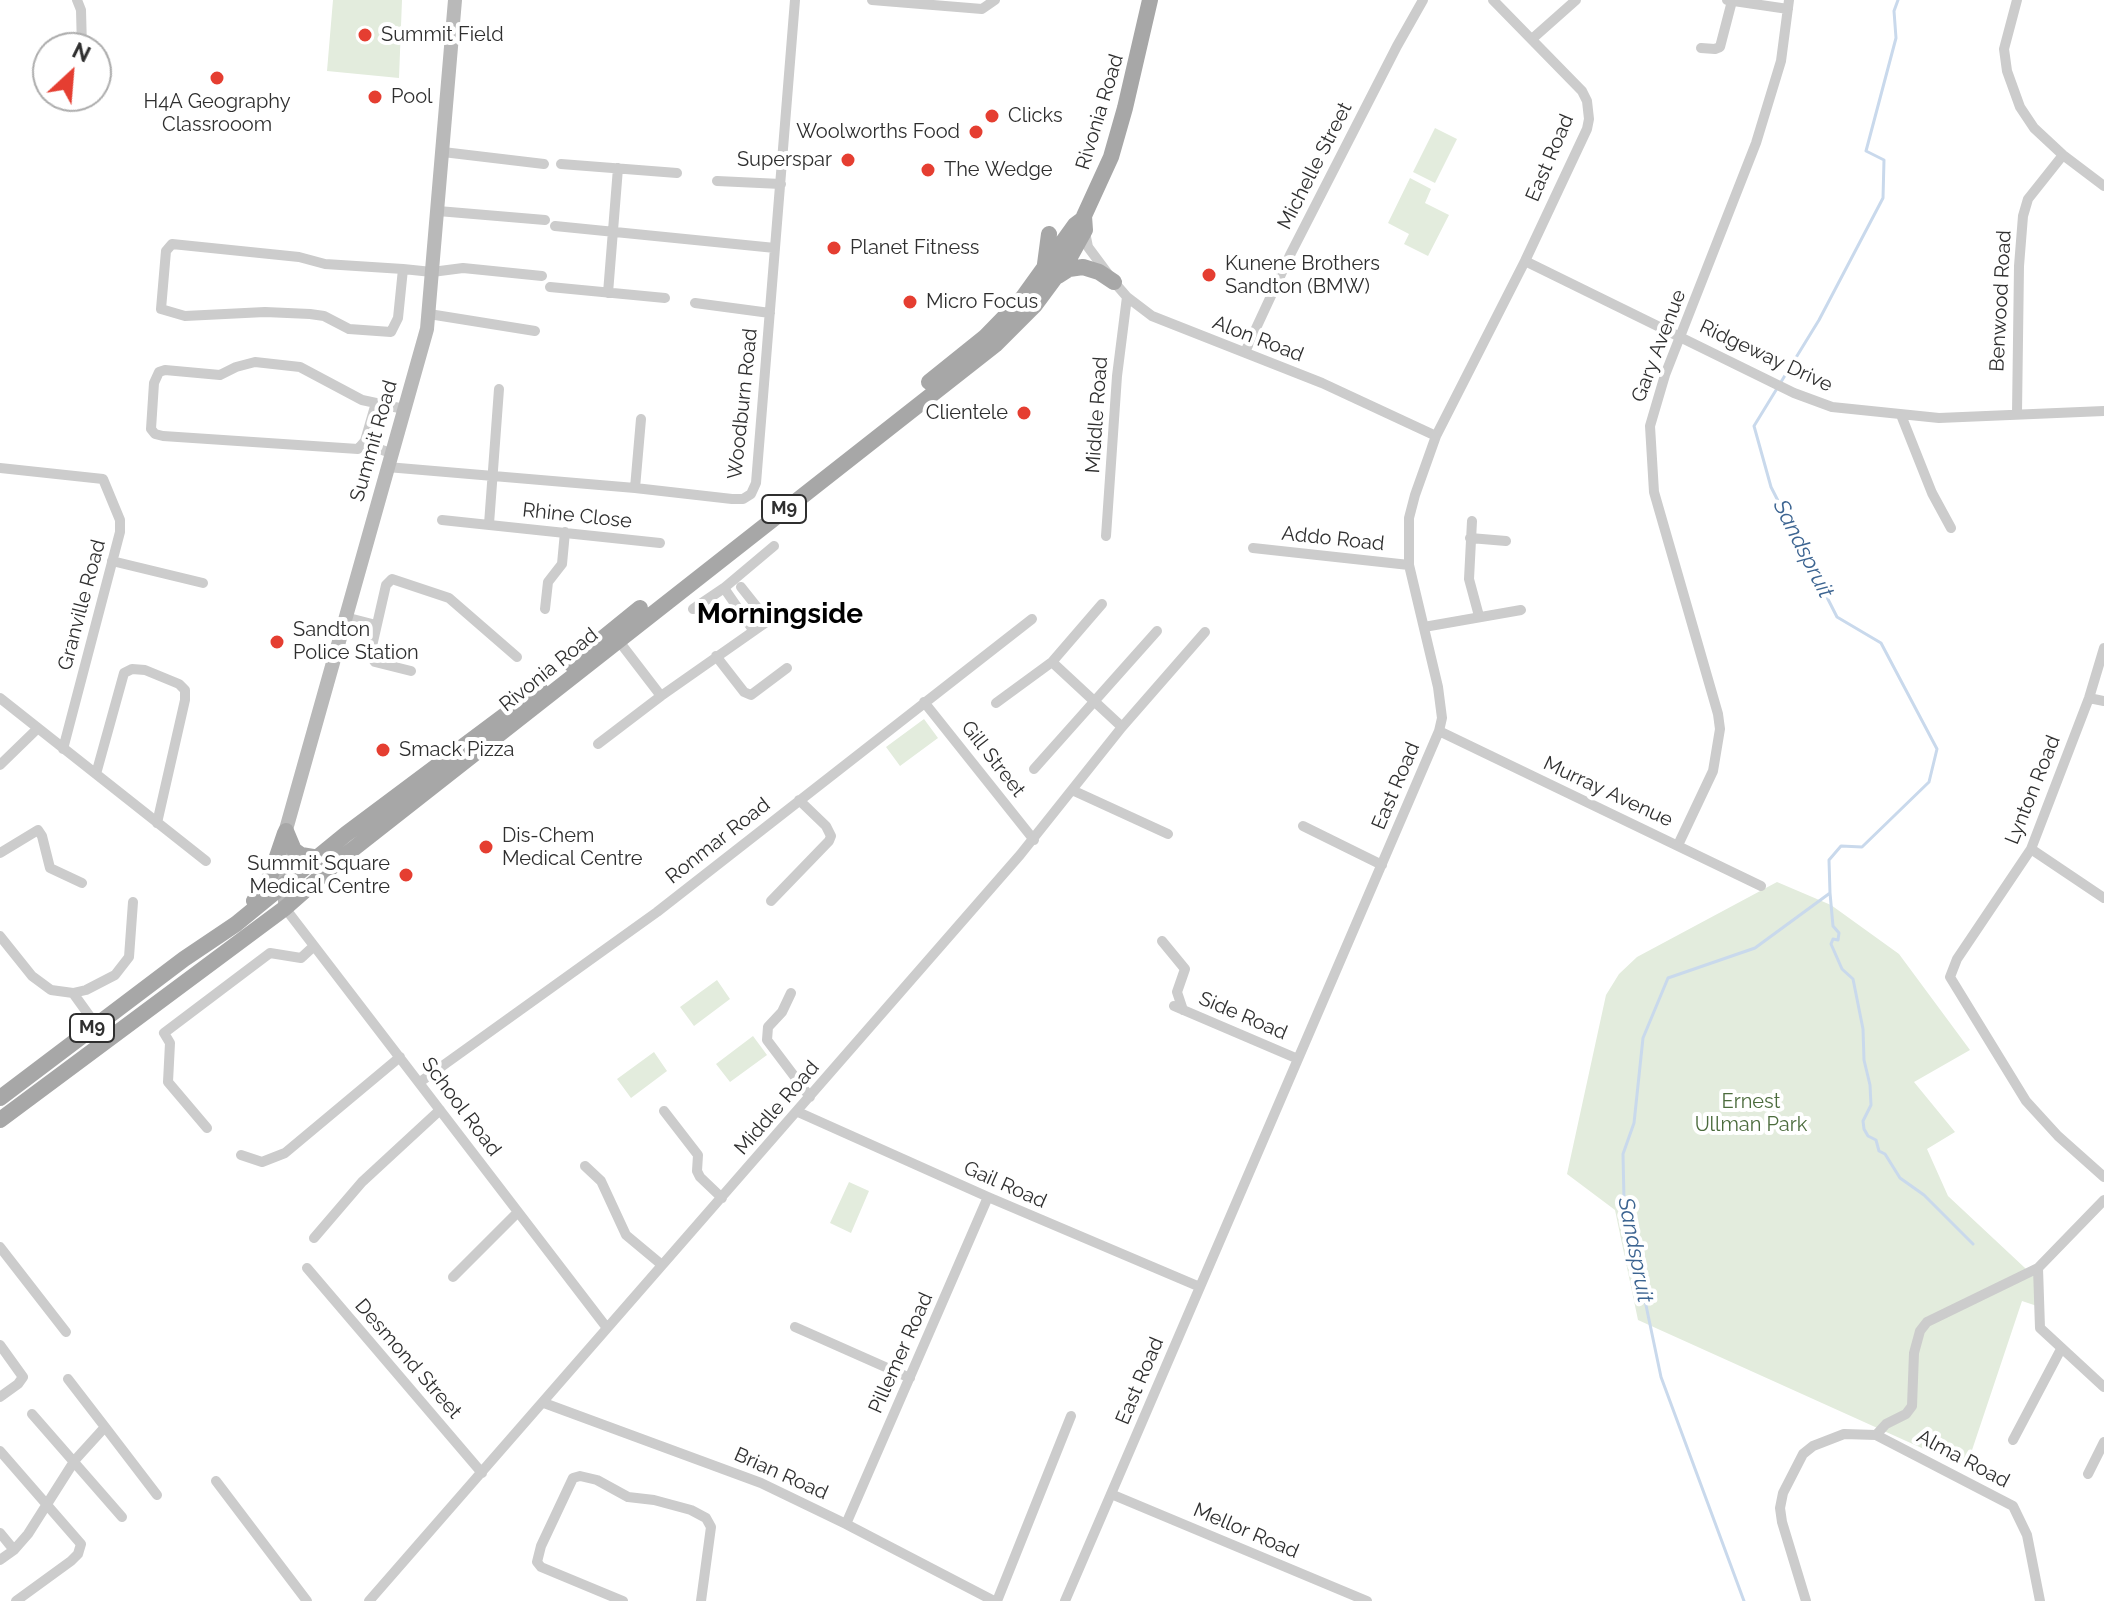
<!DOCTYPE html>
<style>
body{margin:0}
#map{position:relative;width:2104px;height:1601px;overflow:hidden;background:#fff;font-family:Raleway,sans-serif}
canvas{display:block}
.north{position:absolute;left:32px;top:32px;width:80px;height:80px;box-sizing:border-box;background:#fff;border:2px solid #acacac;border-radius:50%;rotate:26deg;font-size:22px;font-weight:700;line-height:32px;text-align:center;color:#2f2f2f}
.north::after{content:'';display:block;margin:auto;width:28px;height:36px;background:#e53e31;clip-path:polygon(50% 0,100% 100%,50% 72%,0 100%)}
</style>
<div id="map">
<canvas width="2104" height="1601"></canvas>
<div class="north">N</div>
</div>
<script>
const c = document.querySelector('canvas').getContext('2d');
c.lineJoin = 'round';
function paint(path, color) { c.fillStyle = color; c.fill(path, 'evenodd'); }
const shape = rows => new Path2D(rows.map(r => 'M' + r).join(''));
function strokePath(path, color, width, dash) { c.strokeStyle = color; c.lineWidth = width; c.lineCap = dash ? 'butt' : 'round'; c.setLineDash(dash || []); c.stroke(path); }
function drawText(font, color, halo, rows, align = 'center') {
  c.font = font + ' Raleway,sans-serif'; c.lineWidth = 8; c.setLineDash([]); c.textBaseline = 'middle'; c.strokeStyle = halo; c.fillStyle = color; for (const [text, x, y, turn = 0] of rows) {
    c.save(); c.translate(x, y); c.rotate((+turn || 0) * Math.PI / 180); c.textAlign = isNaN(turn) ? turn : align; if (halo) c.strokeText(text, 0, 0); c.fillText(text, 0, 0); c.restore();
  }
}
paint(shape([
 [333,0,402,0,399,78,327,71],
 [1435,128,1457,139,1435,183,1413,172],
 [1410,178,1431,189,1425,203,1449,215,1428,256,1404,244,1409,234,1388,223],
 [924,719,938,738,900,766,886,747],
 [1777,882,1831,905,1899,954,1970,1050,1914,1082,1955,1132,1927,1149,1948,1196,2040,1282,2040,1307,2022,1301,1966,1468,1638,1320,1615,1210,1567,1174,1606,995,1619,974,1637,957],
 [717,980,730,999,694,1026,680,1007],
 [753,1036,767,1055,730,1082,716,1064],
 [654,1052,667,1071,631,1098,617,1079],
 [849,1182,869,1191,851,1233,830,1223]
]), '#e3ecdd');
strokePath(shape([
 [1830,893,1833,926,1839,933,1838,940,1833,939,1831,944,1842,969,1853,979,1863,1029,1864,1060,1870,1085,1871,1105,1863,1121,1864,1129,1868,1136,1876,1140,1879,1151,1885,1154,1900,1178,1924,1195,1973,1244],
 [1744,1601,1661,1377,1624,1200,1623,1154,1634,1123,1643,1038,1668,978,1755,948,1830,893,1829,860,1841,846,1862,847,1929,782,1937,749,1881,643,1837,617,1771,487,1754,426,1819,320,1883,198,1884,160,1866,151,1896,38,1894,11,1898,0]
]), '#c9d9ec', 3);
strokePath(shape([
 [77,0,81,10,82,48],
 [872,0,982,9,995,0],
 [1727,0,1788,9],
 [2017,0,2004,49,2007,71,2020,107,2034,128,2063,155,2104,186],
 [1532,39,1576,0],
 [1701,48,1715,49,1720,47,1732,1],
 [443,152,544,164],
 [561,164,677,173],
 [717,181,781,184],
 [438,211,545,220],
 [555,226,775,248],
 [1085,232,1088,247,1114,282,1127,297,1152,316,1322,383,1436,436],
 [1525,261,1794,393,1832,407,1939,418,2104,411],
 [403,269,398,318,391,332,349,329,324,316,310,314,265,312,185,316,161,309,166,251,172,244,299,257,325,264,403,269,432,272,463,268,542,276],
 [550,287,665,298],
 [608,293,618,168],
 [695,303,770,313],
 [429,314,535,331],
 [1245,352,1290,255,1397,46,1423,0],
 [376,403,365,441,358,449,163,436,155,434,151,429,154,383,159,372,165,370,220,375,236,367,255,362,300,367,362,400,404,409],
 [2017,413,2019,266,2023,216,2028,199,2063,155],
 [1901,415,1932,493,1951,528],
 [364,444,391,453],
 [387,467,635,488,732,499,743,499,751,494,756,483,795,0],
 [0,468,103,479,120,520,120,532,63,749],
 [635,488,641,419],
 [442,520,660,543],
 [1472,521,1469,579,1479,616],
 [489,524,499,389],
 [1106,536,1117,376,1127,297],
 [1470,538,1506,541],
 [1253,548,1409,565],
 [112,561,203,583],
 [741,587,768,621],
 [545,609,548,582,562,564,565,532],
 [693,609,724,588],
 [345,617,376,625],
 [1424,627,1521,610],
 [753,630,724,588,774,546],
 [615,636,661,696,768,621,782,613,793,612],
 [2104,648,2089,698,2031,849,1957,959,1950,977,2026,1101,2058,1136,2104,1177],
 [716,656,744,692,751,695,787,668],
 [1052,662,1122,727],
 [411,671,375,662,370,655,386,585,392,579,449,598,517,657],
 [0,698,206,861],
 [2089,698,2104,701],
 [924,702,1034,840],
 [996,703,1052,662,1102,604],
 [1439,731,1761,886],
 [598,744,661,696],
 [0,765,37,729],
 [1034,769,1157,631],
 [96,774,124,673,132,669,145,670,179,684,185,690,185,700,157,823],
 [1072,790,1168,834],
 [1303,826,1382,865],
 [1678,845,1713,771,1720,729,1718,714,1654,492,1650,426,1665,375,1756,143,1781,61,1789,0],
 [2031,849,2104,898],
 [0,853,38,830,42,836,50,868,82,883],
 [771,901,829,841,831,836,826,826,799,800],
 [285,908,607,1328],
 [0,936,32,976,51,990,73,993,86,990,115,975,129,957,133,902],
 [1162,941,1185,969,1177,992,1183,1010],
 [73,993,96,1025],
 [791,993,782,1012,768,1027,767,1040,810,1097],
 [1174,1006,1298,1059],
 [420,1082,657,912,1032,619],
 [664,1111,698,1155,697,1171,700,1177,722,1198],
 [798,1112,988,1197,1200,1287],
 [207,1128,168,1082,170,1043,164,1033,270,953,301,958,314,946],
 [241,1155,262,1162,285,1153,400,1057],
 [585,1166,601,1181,626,1235,662,1265],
 [314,1238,362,1182,440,1110],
 [0,1247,66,1332],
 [307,1268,482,1473],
 [2038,1268,2040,1328,2104,1387],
 [453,1277,518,1212],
 [795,1327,910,1378],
 [0,1345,23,1377,18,1384,0,1397],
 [68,1379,105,1427],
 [544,1403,761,1483,846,1524,994,1601],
 [32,1414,122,1517],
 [1876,1435,1886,1424,1906,1414,1912,1406,1914,1353,1920,1331,1927,1322,2038,1268,2104,1200],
 [2013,1440,2061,1349],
 [0,1451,81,1544,78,1554,71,1561,16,1601],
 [2088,1474,2104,1442],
 [216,1481,307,1601],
 [1111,1494,1367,1601],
 [846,1524,988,1197],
 [0,1533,14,1550],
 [0,1560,14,1550,28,1534,75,1460,105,1427,157,1495],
 [369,1601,1020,855,1122,727,1205,632],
 [623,1601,541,1567,537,1562,541,1546,573,1478,580,1476,597,1480,628,1497,654,1500,691,1510,706,1518,711,1527,701,1601],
 [997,1601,1071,1416],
 [1065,1601,1439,731,1442,718,1438,687,1409,565,1409,518,1415,495,1436,436,1525,261,1587,129,1589,119,1587,101,1582,91,1493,0],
 [1806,1601,1782,1522,1780,1508,1783,1493,1803,1454,1813,1446,1844,1434,1876,1435,2013,1506,2027,1535,2040,1601]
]), '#ccc', 10);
strokePath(shape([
 [285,908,285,833,427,329,455,0]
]), '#b9b9b9', 14);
strokePath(shape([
 [1045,264,1049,234],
 [1058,276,1069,269,1083,267,1099,272,1114,282],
 [929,382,985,337,1021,300,1075,225,1083,219],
 [571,664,640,608],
 [286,831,294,850,301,855,319,858],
 [254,901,270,877,285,833],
 [0,1098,184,959,236,924,346,834,540,689],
 [0,1120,285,908,343,857,995,345,1035,305,1069,259,1085,230,1084,216,1111,157,1125,108,1150,0]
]), '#a7a7a7', 16);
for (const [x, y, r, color] of [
 [365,35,8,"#e53e31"],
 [217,78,8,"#e53e31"],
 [375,97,8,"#e53e31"],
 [992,116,8,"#e53e31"],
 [976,132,8,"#e53e31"],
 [848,160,8,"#e53e31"],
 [928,170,8,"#e53e31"],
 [834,248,8,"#e53e31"],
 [1209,275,8,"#e53e31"],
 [910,302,8,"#e53e31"],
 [1024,413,8,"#e53e31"],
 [277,642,8,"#e53e31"],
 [383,750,8,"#e53e31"],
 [486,847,8,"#e53e31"],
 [406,875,8,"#e53e31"]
]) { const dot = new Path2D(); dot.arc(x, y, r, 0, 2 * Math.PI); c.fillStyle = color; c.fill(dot); strokePath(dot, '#fff', 3); }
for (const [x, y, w] of [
 [784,509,44],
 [92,1028,44]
]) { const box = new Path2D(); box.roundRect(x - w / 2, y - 14, w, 28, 6); c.fillStyle = '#fff'; c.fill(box); strokePath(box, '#2f2f2f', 2); }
drawText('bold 18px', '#2f2f2f', null, [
 ["M9",784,509],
 ["M9",92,1028]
]);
drawText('20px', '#2f2f2f', '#fff', [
 ["Summit Field",381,35],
 ["Pool",391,97],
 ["H4A Geography",217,102,"center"],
 ["Classrooom",217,125,"center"],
 ["Clicks",1008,116],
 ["Woolworths Food",960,132,"right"],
 ["Superspar",832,160,"right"],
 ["The Wedge",944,170],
 ["Planet Fitness",850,248],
 ["Kunene Brothers",1225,264],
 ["Sandton (BMW)",1225,287],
 ["Micro Focus",926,302],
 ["Clientele",1008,413,"right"],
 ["Sandton",293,630],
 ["Police Station",293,653],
 ["Smack Pizza",399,750],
 ["Dis-Chem",502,836],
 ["Medical Centre",502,859],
 ["Summit Square",390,864,"right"],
 ["Medical Centre",390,887,"right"]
], 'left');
drawText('20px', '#2f2f2f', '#fff', [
 ["Rivonia Road",1100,112,-73],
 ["East Road",1550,158,-67],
 ["Michelle Street",1315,166,-63],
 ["Benwood Road",2001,301,-87],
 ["Alon Road",1258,339,21],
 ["Gary Avenue",1659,346,-69],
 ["Ridgeway Drive",1766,356,25],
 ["Woodburn Road",743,404,-84],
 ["Middle Road",1097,415,-86],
 ["Summit Road",374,441,-74],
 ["Rhine Close",577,516,6],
 ["Addo Road",1333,539,6],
 ["Granville Road",82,605,-75],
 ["Rivonia Road",549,670,-39],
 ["Gill Street",993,759,52],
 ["East Road",1396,786,-67],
 ["Lynton Road",2033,790,-68],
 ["Murray Avenue",1608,792,25],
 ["Ronmar Road",718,841,-38],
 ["Side Road",1243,1016,23],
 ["School Road",461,1107,53],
 ["Middle Road",777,1108,-49],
 ["Gail Road",1005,1185,24],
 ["Pillemer Road",901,1353,-66],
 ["Desmond Street",408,1359,49],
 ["East Road",1140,1381,-67],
 ["Alma Road",1963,1459,28],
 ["Brian Road",781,1474,24],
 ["Mellor Road",1246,1531,23]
]);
drawText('20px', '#4b6b3c', '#fff', [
 ["Ernest",1751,1102],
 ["Ullman Park",1751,1125]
]);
drawText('italic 22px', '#3c6491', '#fff', [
 ["Sandspruit",1803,549,63],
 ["Sandspruit",1635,1250,79]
]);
drawText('bold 28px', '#000', '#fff', [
 ["Morningside",780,615]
]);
</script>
